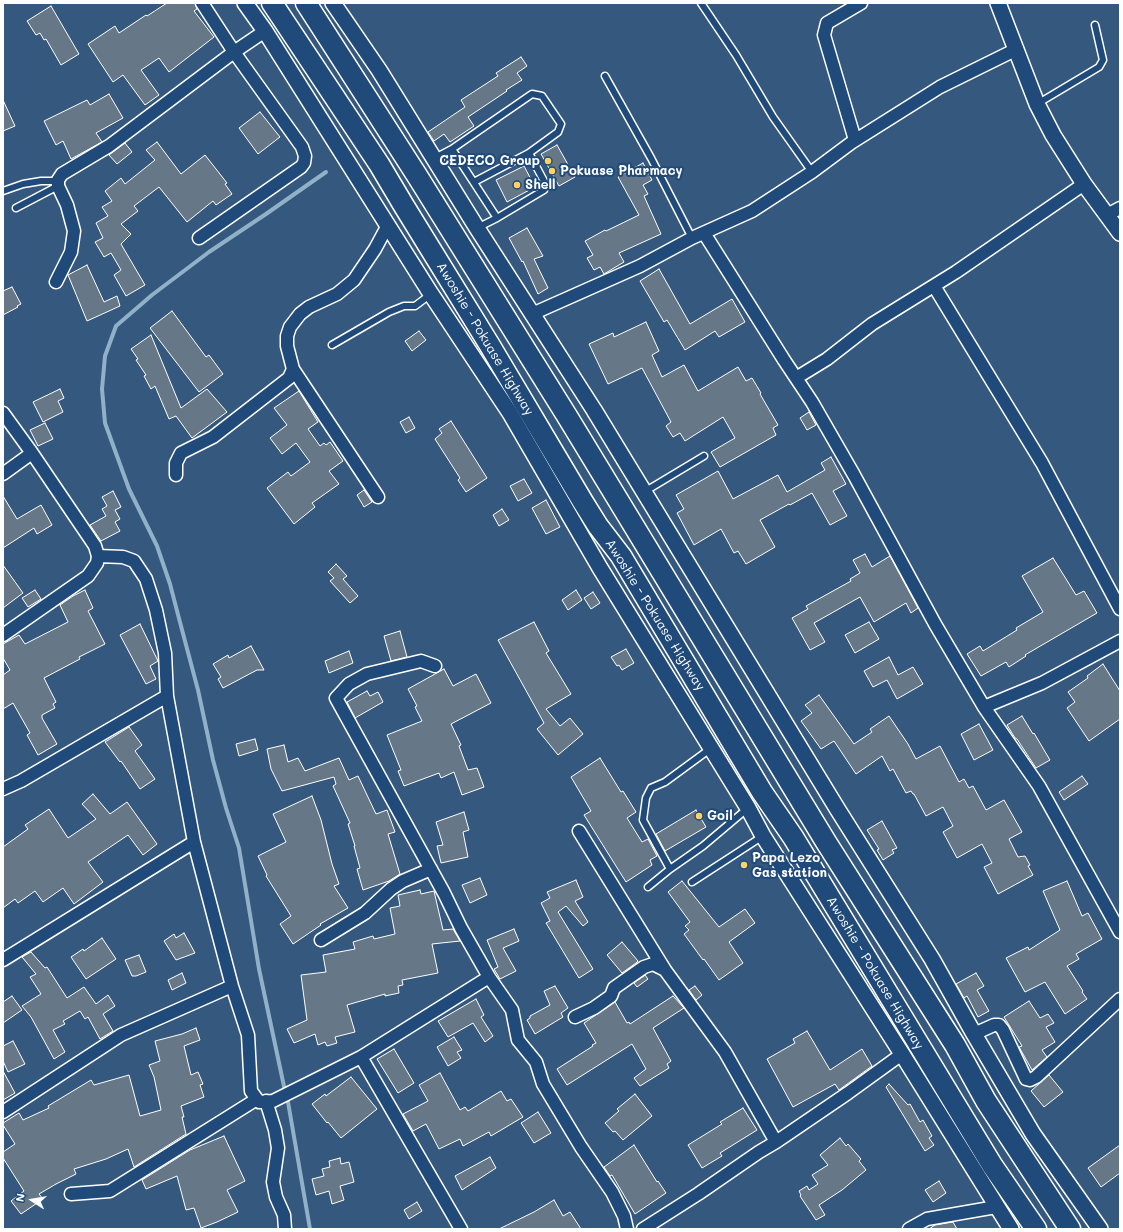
<!DOCTYPE html>
<style>
body{margin:0}
#map{position:relative;width:1123px;height:1232px;overflow:hidden;background:#34587e;font-family:Mali,sans-serif}
canvas{display:block}
.frame{position:absolute;inset:0;border:4px solid #fff;pointer-events:none}
.north{position:absolute;left:12px;top:1180px;width:40px;height:40px;-webkit-text-stroke:3px #1f4a7a;paint-order:stroke;rotate:282deg;font-size:11px;font-weight:700;line-height:16px;text-align:center;color:#fff}
.north::after{content:'';display:block;margin:auto;width:14px;height:18px;background:#fff;clip-path:polygon(50% 0,100% 100%,50% 72%,0 100%)}
</style>
<div id="map">
<canvas width="1123" height="1232"></canvas>
<div class="frame"></div>
<div class="north">N</div>
</div>
<script>
const c = document.querySelector('canvas').getContext('2d');
c.lineJoin = 'round';
const shape = rows => new Path2D(rows.map(r => 'M' + r).join(''));
function strokePath(path, color, width, dash) { c.strokeStyle = color; c.lineWidth = width; c.lineCap = dash ? 'butt' : 'round'; c.setLineDash(dash || []); c.stroke(path); }
function paint(path, color) { c.fillStyle = color; c.fill(path, 'evenodd'); }
function drawText(font, color, halo, rows, align = 'center') {
  c.font = font + ' Mali,sans-serif'; c.lineWidth = 4; c.setLineDash([]); c.textBaseline = 'middle'; c.strokeStyle = halo; c.fillStyle = color; for (const [text, x, y, turn = 0] of rows) {
    c.save(); c.translate(x, y); c.rotate((+turn || 0) * Math.PI / 180); c.textAlign = isNaN(turn) ? turn : align; if (halo) c.strokeText(text, 0, 0); c.fillText(text, 0, 0); c.restore();
  }
}
strokePath(shape([
 [285,1091,259,969,239,848,226,808,213,760,198,690,181,626,170,584,157,546,129,489,105,423,102,389,105,356,116,326,152,295,209,252,266,214,326,172],
 [288,1102,310,1229]
]), '#91b1c9', 4);
const building = shape([
 [167,3,195,3,197,9,194,11,214,37,169,72,159,58,141,70,159,95,145,105,123,75,113,82,88,44,115,26,119,33,146,15,147,16,167,3],
 [51,6,79,54,61,65,46,39,44,40,40,33,36,35,27,21,51,6],
 [521,57,527,66,517,73,522,80,506,90,507,91,468,117,474,126,450,142,444,134,434,141,428,132,465,107,461,100,498,76,496,73,521,57],
 [109,94,123,118,96,133,102,142,71,159,63,141,56,145,44,121,87,100,90,105,109,94],
 [3,100,15,126,3,131,3,100],
 [260,112,280,137,258,154,239,128,260,112],
 [157,142,181,174,205,155,227,183,225,184,232,194,216,205,213,201,187,222,159,187,134,206,138,211,121,224,131,234,121,244,145,285,126,296,114,275,121,270,111,253,104,257,95,242,103,238,96,223,108,216,102,207,112,201,105,191,121,178,125,184,155,160,146,150,157,142],
 [125,143,132,152,117,164,109,155,125,143],
 [557,145,575,177,559,186,541,154,557,145],
 [643,163,652,180,643,185,648,194,644,196,661,234,619,253,624,262,604,274,600,267,594,270,587,258,593,255,585,241,605,230,606,231,639,215,618,177,643,163],
 [524,166,535,187,507,202,496,180,524,166],
 [527,228,543,256,534,259,548,288,538,294,523,261,522,262,509,238,527,228],
 [87,265,104,302,117,296,120,306,87,321,68,275,87,265],
 [659,269,690,324,732,299,745,322,719,337,715,331,685,350,667,320,664,322,640,281,659,269],
 [12,287,21,304,17,306,18,307,3,315,3,291,12,287],
 [172,311,206,357,209,355,223,374,199,392,150,328,172,311],
 [646,322,659,351,652,355,662,377,684,365,698,391,738,367,746,381,752,378,761,393,760,394,778,425,773,428,776,435,720,467,711,452,735,438,723,417,685,441,680,433,673,437,666,426,671,422,642,368,608,384,589,344,613,333,614,337,646,322],
 [419,331,426,340,412,351,405,341,419,331],
 [151,335,181,408,207,389,227,412,192,438,176,416,169,419,155,386,151,389,144,376,146,375,136,360,138,359,131,349,151,335],
 [60,389,64,398,58,401,63,412,43,422,33,402,60,389],
 [299,391,318,422,308,429,320,446,324,443,326,445,330,442,343,461,329,471,339,484,312,503,315,507,294,524,267,488,288,472,291,476,310,462,296,443,282,454,270,438,287,425,274,408,299,391],
 [809,412,816,425,807,430,800,418,809,412],
 [409,417,415,428,406,433,400,422,409,417],
 [451,421,487,478,466,492,458,480,460,478,435,439,442,433,439,429,451,421],
 [45,423,53,439,38,446,30,430,45,423],
 [831,457,846,484,833,491,847,516,830,525,812,493,790,505,789,504,760,520,775,547,746,564,738,551,734,553,721,529,694,545,677,513,684,509,676,495,718,471,733,499,778,475,787,492,825,470,821,463,831,457],
 [524,479,532,493,518,501,510,486,524,479],
 [364,490,372,502,364,507,357,495,364,490],
 [113,491,121,507,115,510,120,519,115,522,120,531,101,541,90,525,106,516,102,509,107,506,102,497,113,491],
 [3,496,17,519,41,505,52,525,37,534,34,528,3,548,3,496],
 [546,500,560,527,546,534,532,508,546,500],
 [502,509,509,520,499,526,493,515,502,509],
 [865,554,872,567,890,556,918,608,911,613,906,603,874,622,860,597,814,623,825,642,810,650,792,618,808,609,806,606,851,581,850,579,860,573,853,560,865,554],
 [1053,558,1076,595,1084,591,1097,613,1025,655,1026,656,1009,667,1006,662,981,676,967,654,980,646,983,651,1017,630,1016,628,1043,612,1022,576,1053,558],
 [336,564,347,576,343,579,358,596,350,603,330,581,334,578,328,572,336,564],
 [3,565,23,593,3,608,3,565],
 [35,590,41,599,28,607,22,598,35,590],
 [85,590,93,608,88,611,105,644,79,657,80,659,44,678,56,702,53,704,55,708,42,715,42,718,57,744,38,755,27,735,30,733,13,703,3,709,3,675,10,670,3,658,3,644,19,635,25,644,68,622,60,605,73,596,85,590],
 [576,590,582,600,568,610,562,600,576,590],
 [593,592,600,603,591,609,584,598,593,592],
 [534,622,549,651,546,653,571,694,546,709,560,726,570,718,583,734,558,755,537,729,544,723,498,640,534,622],
 [869,622,879,639,855,653,845,635,869,622],
 [140,624,158,661,150,666,156,679,146,684,120,635,140,624],
 [400,631,407,657,391,661,384,636,400,631],
 [251,646,264,670,257,670,223,688,218,679,221,677,213,664,228,655,229,658,251,646],
 [626,649,634,663,622,670,619,665,617,666,611,657,626,649],
 [349,651,353,663,329,673,325,661,349,651],
 [889,657,898,675,913,667,923,684,897,699,887,680,873,687,864,671,889,657],
 [1103,664,1120,691,1120,719,1089,741,1067,708,1075,702,1068,692,1088,678,1087,676,1103,664],
 [444,669,453,686,476,674,491,703,451,724,461,745,459,746,468,770,477,768,484,787,462,795,454,772,441,778,439,773,404,786,398,771,401,770,387,735,422,721,415,707,417,706,408,689,444,669],
 [367,691,370,696,378,692,383,702,355,718,347,702,367,691],
 [819,695,854,744,872,732,870,729,889,716,908,744,916,759,940,746,959,782,964,779,969,788,973,786,986,810,1004,800,1022,832,1009,839,1018,857,1025,856,1030,865,1028,866,1033,875,998,894,984,867,992,863,982,844,957,858,943,832,953,826,943,807,926,816,914,794,913,794,911,791,906,793,893,769,890,771,882,756,856,774,834,741,821,749,801,721,812,713,805,705,819,695],
 [1022,716,1033,734,1034,733,1050,760,1036,768,1017,739,1015,738,1007,725,1022,716],
 [979,724,993,750,974,760,961,734,979,724],
 [129,727,142,745,135,751,155,779,140,789,121,761,120,762,105,742,129,727],
 [255,739,258,750,239,756,236,744,255,739],
 [284,745,288,762,298,758,305,771,339,758,349,780,358,776,376,814,387,810,395,832,388,834,400,874,389,881,363,890,357,869,360,868,354,846,355,846,348,824,350,823,333,786,336,784,334,777,282,791,271,769,267,749,284,745],
 [600,758,621,792,623,791,636,812,627,818,642,842,648,839,657,856,650,860,652,865,626,882,584,815,591,811,571,777,600,758],
 [1082,776,1088,784,1064,800,1059,792,1082,776],
 [93,794,110,814,127,802,157,844,143,855,128,835,88,862,103,882,74,904,63,888,43,902,35,891,18,903,15,899,3,908,3,847,28,829,25,825,49,809,68,838,96,819,82,804,93,794],
 [312,796,321,820,332,864,339,884,334,886,348,908,320,924,321,925,293,944,280,924,291,916,266,876,267,875,258,856,286,842,273,814,312,796],
 [696,810,706,827,665,851,656,834,696,810],
 [464,812,469,830,463,832,468,857,441,863,437,846,443,845,436,822,464,812],
 [882,821,897,848,892,850,894,853,883,860,877,850,879,849,867,830,882,821],
 [480,878,487,895,470,903,462,885,480,878],
 [576,880,583,897,575,901,588,922,583,926,566,906,558,912,593,969,579,978,546,923,550,921,541,903,550,898,547,892,576,880],
 [682,881,719,927,745,909,755,923,729,942,743,963,719,980,704,959,703,960,684,934,689,930,685,926,690,922,668,892,682,881],
 [1067,881,1082,916,1088,913,1102,939,1076,954,1079,959,1067,966,1083,991,1082,992,1087,999,1065,1014,1045,982,1025,992,1006,958,1028,947,1029,950,1060,930,1043,891,1067,881],
 [420,890,421,894,434,891,443,930,453,929,460,941,432,944,438,973,402,980,403,985,398,986,399,993,385,996,385,994,347,1005,355,1032,335,1037,337,1043,327,1046,325,1042,318,1045,315,1034,294,1043,287,1029,307,1020,301,975,326,972,323,955,355,949,353,942,373,936,374,939,395,934,390,908,400,906,398,895,420,890],
 [514,929,519,941,503,948,516,971,500,979,494,969,498,967,487,940,514,929],
 [184,933,195,953,176,960,164,941,174,934,176,938,184,933],
 [102,938,116,959,86,979,71,957,83,949,84,951,102,938],
 [622,942,638,961,636,963,622,973,607,955,622,942],
 [31,952,45,968,47,967,67,998,84,987,96,1004,108,995,115,1006,103,1014,113,1031,100,1039,88,1017,85,1019,80,1011,63,1021,65,1024,53,1030,65,1052,54,1059,31,1017,22,1006,41,994,30,977,36,974,22,957,31,952],
 [139,955,146,972,136,976,132,976,125,960,139,955],
 [182,973,186,983,172,990,168,980,182,973],
 [976,973,984,986,977,990,989,1011,978,1017,967,996,964,998,956,984,976,973],
 [645,975,648,979,637,987,634,983,645,975],
 [555,986,568,1008,561,1013,563,1017,535,1034,527,1020,530,1018,530,1016,550,1005,544,991,555,986],
 [695,986,702,995,696,1000,689,990,695,986],
 [12,996,22,1010,3,1023,3,1002,12,996],
 [673,996,684,1008,653,1028,671,1061,667,1064,669,1068,640,1086,634,1078,646,1069,632,1044,567,1085,557,1069,593,1046,592,1045,596,1043,584,1023,615,1002,627,1023,629,1022,630,1024,673,996],
 [476,999,484,1015,481,1017,493,1036,485,1042,473,1023,448,1037,438,1021,476,999],
 [1029,1001,1040,1018,1048,1014,1054,1023,1046,1027,1055,1042,1042,1050,1047,1057,1032,1070,1019,1047,1022,1046,1004,1017,1029,1001],
 [196,1028,200,1040,184,1046,191,1075,198,1072,203,1084,200,1085,204,1097,181,1106,184,1117,182,1117,186,1134,134,1167,128,1149,106,1159,74,1169,76,1174,56,1184,39,1194,43,1199,21,1214,11,1201,24,1191,3,1158,3,1152,15,1144,3,1125,3,1123,19,1113,23,1120,49,1108,48,1106,91,1080,94,1085,129,1075,140,1116,161,1110,154,1077,149,1065,160,1061,155,1041,182,1034,196,1028],
 [807,1031,830,1070,862,1049,872,1066,839,1090,835,1084,793,1107,767,1059,795,1043,793,1039,807,1031],
 [454,1037,462,1050,457,1052,461,1058,448,1066,437,1047,454,1037],
 [13,1041,25,1064,8,1072,3,1061,3,1046,13,1041],
 [394,1049,414,1083,398,1093,377,1059,394,1049],
 [3,1071,15,1093,3,1100,3,1071],
 [440,1073,460,1110,465,1107,468,1111,501,1091,507,1101,511,1099,523,1117,491,1136,489,1132,463,1146,460,1139,439,1149,426,1124,413,1131,403,1114,428,1101,419,1085,440,1073],
 [1049,1075,1063,1092,1044,1107,1031,1091,1049,1075],
 [351,1077,377,1109,341,1138,328,1122,327,1123,312,1104,325,1094,326,1096,351,1077],
 [889,1084,908,1105,910,1104,920,1122,923,1120,928,1129,932,1136,929,1138,934,1145,925,1151,886,1087,889,1084],
 [635,1094,652,1116,623,1140,615,1131,613,1132,605,1123,619,1111,617,1109,635,1094],
 [743,1108,757,1130,720,1153,722,1156,702,1168,688,1145,722,1124,720,1122,743,1108],
 [538,1112,551,1133,534,1143,521,1123,538,1112],
 [224,1136,245,1181,227,1190,238,1212,217,1222,201,1228,194,1208,186,1210,177,1176,146,1189,142,1180,190,1150,224,1136],
 [840,1138,846,1146,848,1144,861,1159,859,1161,866,1170,842,1190,819,1205,825,1215,816,1220,800,1196,801,1195,799,1191,807,1186,809,1190,818,1184,812,1175,828,1165,820,1155,840,1138],
 [634,1145,657,1182,658,1181,666,1193,635,1214,612,1175,610,1176,604,1167,634,1145],
 [1120,1145,1120,1173,1101,1187,1088,1168,1120,1145],
 [490,1157,496,1168,462,1190,455,1176,490,1157],
 [340,1158,341,1164,349,1162,354,1182,340,1186,344,1200,332,1204,329,1191,316,1195,312,1179,324,1176,322,1169,330,1167,329,1161,340,1158],
 [939,1181,946,1193,933,1202,925,1190,939,1181],
 [554,1200,563,1216,570,1212,581,1229,499,1229,534,1212,554,1200],
 [417,1202,422,1211,409,1219,404,1210,417,1202],
 [953,1222,957,1229,929,1229,935,1225,953,1222]
]);
paint(building, '#667887');
strokePath(building, '#fff', 1);
const service = shape([
 [701,3,736,55,773,117,812,172],
 [605,76,651,158,692,238],
 [1037,104,1099,67,1103,60,1095,25],
 [452,149,532,94,542,96,561,124,558,132,529,153],
 [435,158,452,149,497,218,477,228],
 [474,182,529,153,545,183,544,190,497,218],
 [3,191,23,184,41,181,58,181],
 [16,208,58,186],
 [332,345,389,312,404,306,415,306,431,294],
 [644,492,704,456],
 [670,869,643,820,646,798,651,788,665,782,710,749],
 [692,882,763,836],
 [648,887,670,869,703,846,748,808]
]);
const minor = shape([
 [855,140,824,35,827,23,861,3],
 [1107,215,1120,208],
 [704,233,784,360,812,402,854,475,935,624,984,707,1039,786,1120,932],
 [199,238,301,167,304,163,305,156,302,147,234,52,202,3],
 [56,282,71,252,74,231,67,205,58,186,58,180,62,174,109,146,234,52,265,31],
 [934,286,1042,463,1120,609],
 [532,314,640,266,692,238,752,211,812,172,851,143,940,87,1017,49],
 [293,369,378,497],
 [796,378,827,359,872,324,956,272,1084,184],
 [3,413,32,453,95,546,98,556,97,563,88,576,3,635],
 [3,474,32,453],
 [176,475,176,463,181,453,213,437,289,378,293,369,287,346,287,336,290,327,300,314,309,307,337,294,354,280,375,249,388,225],
 [98,556,123,557,134,561,146,579,156,610,165,653,167,696,194,842,232,986,248,1035,251,1091,259,1102,273,1101,361,1057,489,977],
 [435,666,421,661,367,674,349,684,336,698,444,893,461,928,489,977,512,1010,518,1040,536,1062,543,1084,581,1147,612,1192,624,1216,627,1229],
 [984,707,1042,683,1120,641],
 [3,789,21,781,167,696],
 [579,831,665,970,725,1052,776,1142],
 [321,940,365,913,391,889,403,881,431,869],
 [3,960,194,842],
 [575,1017,594,1008,611,996,614,988,644,967,653,964,665,970],
 [974,1034,994,1025,999,1025,1003,1030,1026,1079,1030,1080,1036,1077,1120,999],
 [361,1057,461,1229],
 [266,1101,275,1130,278,1148,273,1182,276,1197,284,1215,285,1229],
 [3,1112,121,1035,232,986],
 [71,1194,110,1191,257,1099],
 [643,1229,698,1194,759,1152,776,1142,848,1093,902,1054],
 [909,1229,927,1219,996,1207]
]);
const tertiary = shape([
 [245,3,265,31,431,294,510,413,600,568,748,808,763,836,902,1054,1011,1229],
 [333,3,379,70,477,228,594,410,838,810,932,959,974,1034,1033,1134,1100,1229],
 [998,3,1037,104,1053,135,1084,184,1120,233]
]);
const primary = shape([
 [272,3,379,164,404,206,489,344,583,502,598,526,621,556,762,792,793,837,992,1165,1036,1229],
 [306,3,416,174,567,416,826,842,955,1045,986,1101,1070,1229]
]);
strokePath(service, '#fff', 9);
strokePath(minor, '#fff', 15);
strokePath(tertiary, '#fff', 18);
strokePath(primary, '#fff', 23);
strokePath(service, '#1f4a7a', 6);
strokePath(minor, '#1f4a7a', 12);
strokePath(tertiary, '#1f4a7a', 15);
strokePath(primary, '#1f4a7a', 20);
for (const [x, y, r, color] of [
 [548,161,4,"#ffd166"],
 [552,171,4,"#ffd166"],
 [517,185,4,"#ffd166"],
 [699,816,4,"#ffd166"],
 [744,865,4,"#ffd166"]
]) { const dot = new Path2D(); dot.arc(x, y, r, 0, 2 * Math.PI); c.fillStyle = color; c.fill(dot); strokePath(dot, '#1f4a7a', 1.5); }
drawText('bold 13px', '#fff', '#1f4a7a', [
 ["CEDECO Group",540,161,"right"],
 ["Pokuase Pharmacy",560,171],
 ["Shell",525,185],
 ["Goil",707,816],
 ["Papa Lezo",752,858],
 ["Gas station",752,873]
], 'left');
drawText('13px', '#fff', '#1f4a7a', [
 ["Awoshie - Pokuase Highway",485,339,59],
 ["Awoshie - Pokuase Highway",655,615,58],
 ["Awoshie - Pokuase Highway",875,973,59]
]);
</script>
